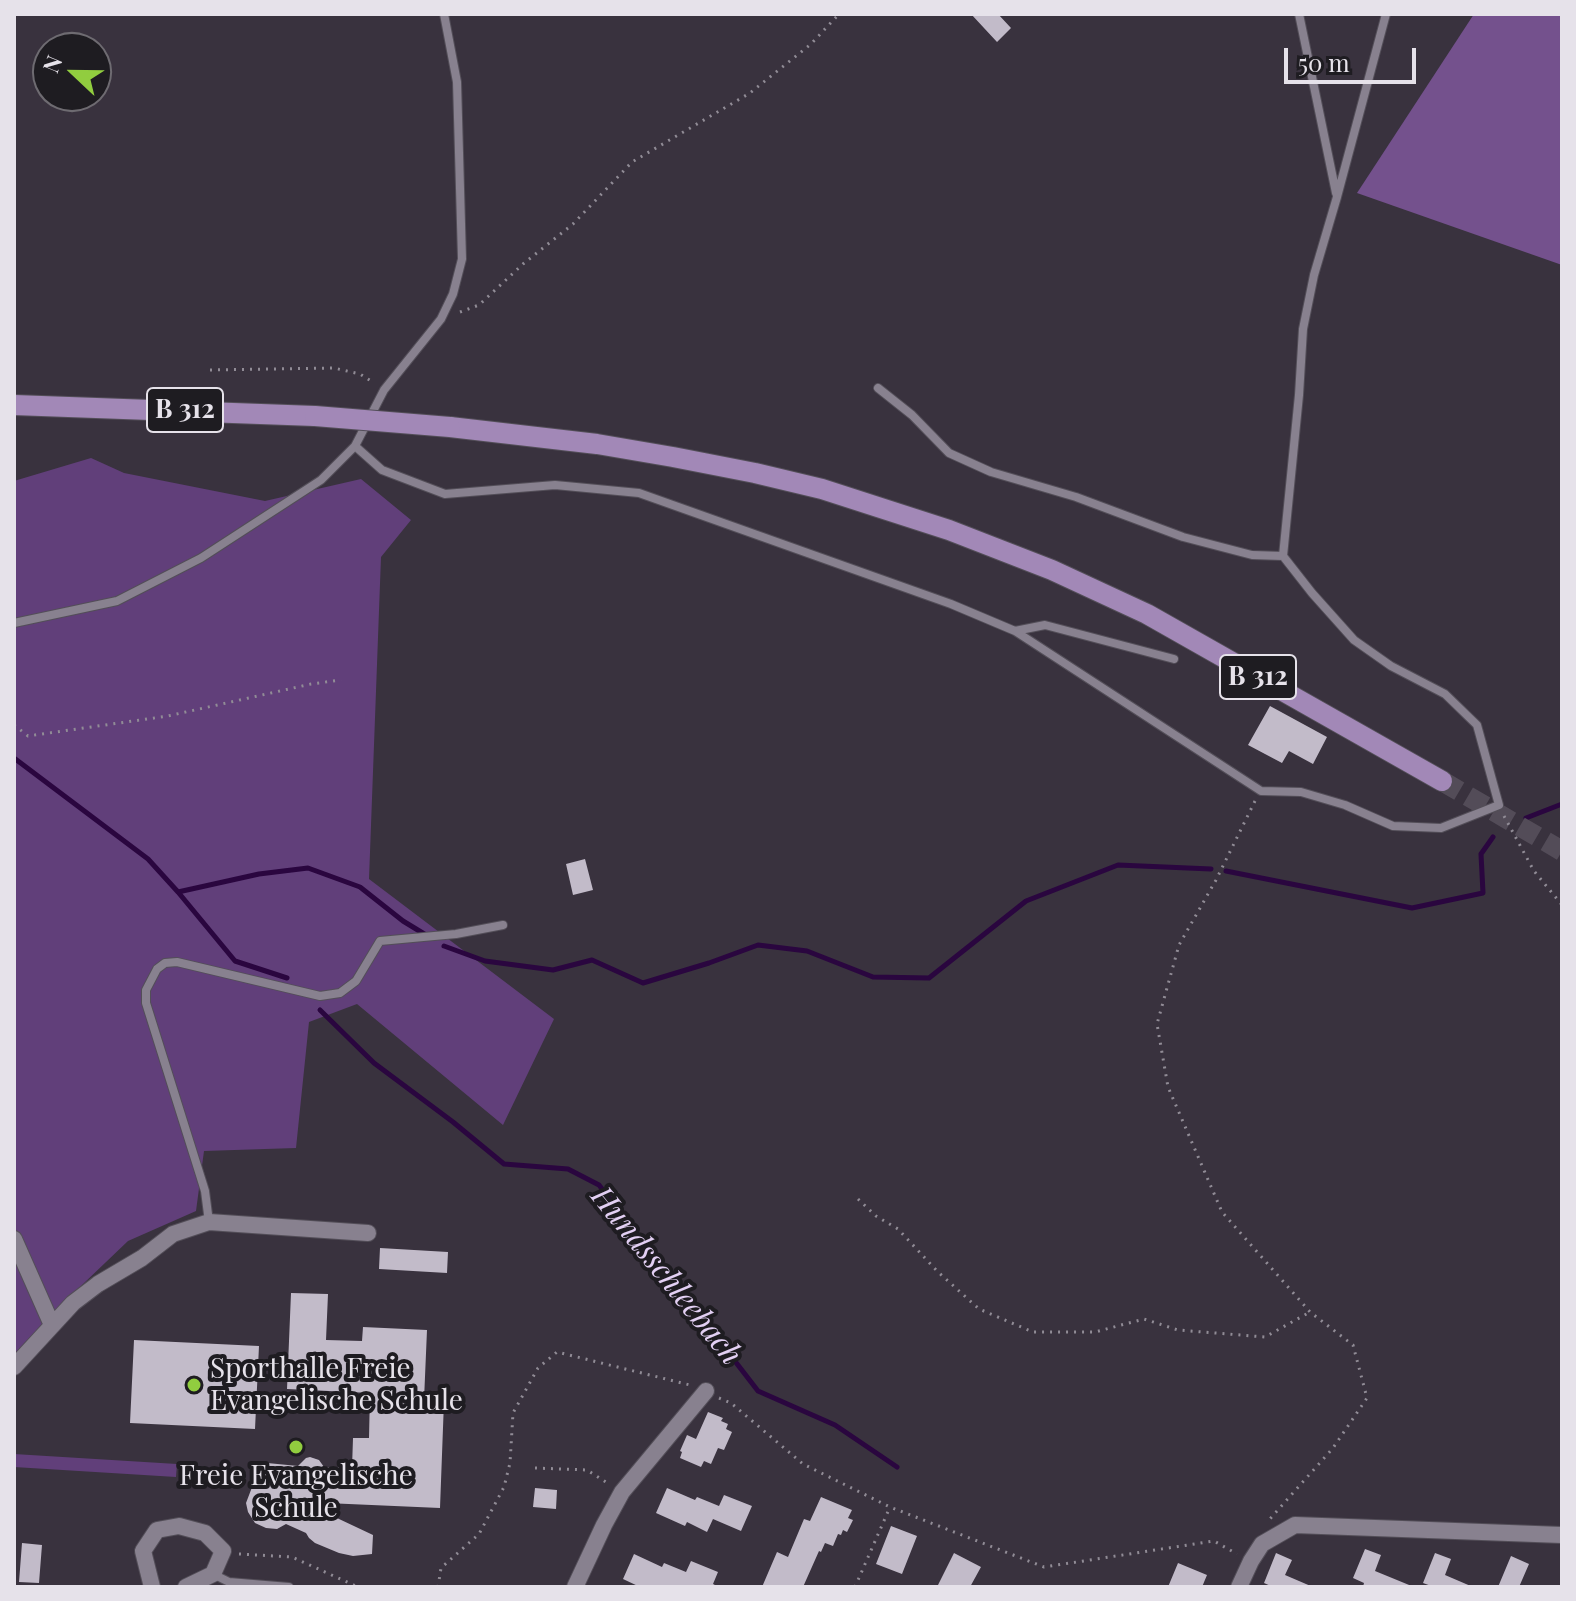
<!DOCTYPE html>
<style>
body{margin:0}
#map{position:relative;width:1576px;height:1601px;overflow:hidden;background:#39323e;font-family:"Playfair Display",serif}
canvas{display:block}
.frame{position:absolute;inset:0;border:16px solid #e6e2ea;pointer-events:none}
.north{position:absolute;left:32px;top:32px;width:80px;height:80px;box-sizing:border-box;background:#1e1c21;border:2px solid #6e6b71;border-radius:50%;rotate:292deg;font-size:22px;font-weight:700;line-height:32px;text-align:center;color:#e6e2ea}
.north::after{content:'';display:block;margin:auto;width:28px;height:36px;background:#91cd3f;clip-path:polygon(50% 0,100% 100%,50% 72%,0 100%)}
.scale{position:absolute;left:1284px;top:48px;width:132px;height:36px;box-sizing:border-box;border:4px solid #e6e2ea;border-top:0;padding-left:10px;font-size:24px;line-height:28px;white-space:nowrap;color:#e6e2ea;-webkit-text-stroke:6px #1e1c21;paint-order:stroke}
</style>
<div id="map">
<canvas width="1576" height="1601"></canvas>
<div class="frame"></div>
<div class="north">N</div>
<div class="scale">50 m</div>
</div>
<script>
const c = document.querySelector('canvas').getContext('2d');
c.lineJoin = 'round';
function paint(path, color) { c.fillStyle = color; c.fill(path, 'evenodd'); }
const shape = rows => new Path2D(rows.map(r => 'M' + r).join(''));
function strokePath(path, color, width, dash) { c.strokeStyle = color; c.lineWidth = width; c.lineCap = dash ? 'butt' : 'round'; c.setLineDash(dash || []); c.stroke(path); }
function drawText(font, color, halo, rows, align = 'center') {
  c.font = font + ' "Playfair Display",serif'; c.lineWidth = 8; c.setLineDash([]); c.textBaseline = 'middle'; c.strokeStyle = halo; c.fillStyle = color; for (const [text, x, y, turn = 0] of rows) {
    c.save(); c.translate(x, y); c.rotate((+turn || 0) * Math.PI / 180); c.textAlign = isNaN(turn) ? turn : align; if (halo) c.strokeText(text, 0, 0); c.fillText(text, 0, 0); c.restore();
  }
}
paint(shape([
 [91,458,124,473,265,501,361,479,411,520,381,557,369,879,554,1019,503,1125,357,1004,309,1022,296,1148,204,1151,196,1211,128,1241,60,1306,14,1354,14,481],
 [14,1454,177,1464,176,1477,14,1467]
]), '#613f7a');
paint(shape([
 [1474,14,1562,14,1562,265,1357,193]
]), '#74518d');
strokePath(shape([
 [14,758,148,859,178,892,235,961,287,978],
 [1526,818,1562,804],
 [1226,871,1412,908,1483,893,1481,854,1493,837],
 [178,892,259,874,308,868,360,887,403,921,426,935],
 [444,946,485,961,553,970,592,960,643,983,709,963,758,945,807,951,873,977,929,978,1026,901,1118,865,1211,869],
 [320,1010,374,1063,453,1122,504,1164,568,1169,599,1185,758,1391,835,1425,897,1467]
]), '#2a063f', 5);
paint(shape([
 [971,14,998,14,1011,28,997,42],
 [1270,706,1327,737,1313,764,1289,751,1282,763,1248,745],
 [585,859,593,890,573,895,566,864],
 [380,1248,448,1252,447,1273,379,1269],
 [291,1293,328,1294,326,1340,362,1341,363,1327,427,1330,424,1400,444,1401,440,1508,303,1502,373,1535,372,1554,353,1556,339,1553,315,1543,309,1538,306,1533,286,1524,277,1529,266,1528,255,1523,248,1512,246,1503,254,1482,257,1462,298,1466,306,1458,310,1457,319,1460,324,1467,352,1468,353,1438,369,1438,370,1393,287,1389],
 [134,1340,259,1346,255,1429,130,1423],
 [708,1412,723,1418,721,1421,728,1424,726,1429,732,1432,724,1450,718,1448,711,1464,704,1461,701,1467,680,1458,682,1452,680,1451,687,1435,696,1439],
 [535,1488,557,1490,556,1509,533,1507],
 [667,1488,695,1500,697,1497,719,1506,724,1495,752,1506,741,1531,713,1519,707,1532,687,1522,685,1526,656,1513],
 [821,1497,852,1510,848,1518,853,1520,847,1532,843,1530,841,1535,838,1534,833,1546,825,1543,821,1552,819,1551,803,1587,762,1587,777,1552,788,1557,804,1519,810,1521],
 [891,1526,917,1536,902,1574,876,1564],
 [22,1543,42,1545,39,1583,19,1582],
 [1365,1549,1381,1555,1375,1571,1414,1587,1363,1587,1364,1583,1353,1578],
 [954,1553,981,1567,970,1587,937,1587],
 [1276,1553,1292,1560,1285,1575,1313,1587,1273,1587,1264,1583],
 [1435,1553,1451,1559,1445,1575,1473,1587,1434,1587,1423,1583],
 [634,1554,662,1567,664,1563,686,1572,691,1561,718,1572,713,1584,719,1587,640,1587,623,1579],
 [1511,1556,1529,1564,1519,1587,1498,1587],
 [1178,1563,1207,1575,1202,1587,1168,1587]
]), '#c2bbc9');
strokePath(shape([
 [1442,781,1562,851]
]), '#534c58', 20, [20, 10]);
const service = shape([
 [1299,14,1336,193],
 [878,388,912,415,949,453,991,472,1076,497,1183,537,1252,555,1283,556],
 [355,446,382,470,445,494,555,485,639,493,951,604,1015,631,1261,791,1301,792,1345,805,1393,826,1441,828,1499,805,1477,725,1445,694,1391,666,1354,640,1312,593,1283,556,1299,395,1303,329,1314,275,1337,197,1386,14],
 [14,623,117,601,201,558,321,480,355,446,384,390,441,319,453,294,462,259,457,82,444,14],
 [1015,631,1045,625,1174,659],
 [209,1222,205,1191,146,1003,146,990,157,969,165,963,177,962,320,996,340,993,356,981,380,941,456,934,503,925],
 [213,1574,229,1582,289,1587]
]);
const minor = shape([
 [14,1239,52,1325],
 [14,1367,73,1303,98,1284,142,1258,173,1234,209,1222,368,1233],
 [152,1587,143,1551,157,1530,179,1526,205,1533,223,1551,213,1574,186,1587],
 [575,1587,604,1525,622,1492,706,1391],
 [1239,1587,1251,1561,1262,1544,1295,1525,1562,1535]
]);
const primary = shape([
 [14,405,315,416],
 [450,427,597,444,673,457,755,473,822,489,949,530,1052,570,1147,614,1442,781]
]);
strokePath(service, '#534e58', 10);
strokePath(minor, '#534e58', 18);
strokePath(primary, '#534e58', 22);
strokePath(shape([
 [460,312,479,305,523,264,573,224,632,162,750,93,811,44,839,14],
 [210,370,334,368,360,374,374,383],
 [14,725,28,736,168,716,311,684,341,680],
 [1255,801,1216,880,1179,945,1157,1024,1168,1087,1222,1212,1310,1312,1353,1345,1367,1398,1333,1448,1269,1520],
 [1504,816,1534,871,1562,905],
 [858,1199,876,1216,898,1229,937,1271,979,1309,1033,1332,1095,1332,1144,1319,1178,1330,1265,1337,1310,1312],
 [719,1398,731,1403,803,1464,890,1507,1044,1567,1214,1541,1237,1554],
 [535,1468,587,1470,609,1484],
 [239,1554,292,1557,358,1587],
 [438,1587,441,1568,479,1534,504,1487,510,1463,513,1413,538,1368,557,1352,690,1385],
 [855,1587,890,1507]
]), '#918c96', 3, [2, 6]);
strokePath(service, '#88818f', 8);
strokePath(minor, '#88818f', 16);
strokePath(primary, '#a288b7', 20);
const primaryBridge = shape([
 [315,416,450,427]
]);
strokePath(primaryBridge, '#534e58', 22, []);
strokePath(primaryBridge, '#a288b7', 20);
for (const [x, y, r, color] of [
 [194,1385,8,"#91cd3f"],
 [296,1447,8,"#91cd3f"]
]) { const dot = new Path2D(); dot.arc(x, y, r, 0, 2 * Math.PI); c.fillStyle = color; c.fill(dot); strokePath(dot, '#1e1c21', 3); }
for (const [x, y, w] of [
 [185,410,76],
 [1258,677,76]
]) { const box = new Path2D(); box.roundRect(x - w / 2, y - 22, w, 44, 6); c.fillStyle = '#1e1c21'; c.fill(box); strokePath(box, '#e6e2ea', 2); }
drawText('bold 26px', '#e6e2ea', null, [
 ["B 312",185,410],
 ["B 312",1258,677]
]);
drawText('28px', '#e6e2ea', '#1e1c21', [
 ["Sporthalle Freie",210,1369],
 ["Evangelische Schule",210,1401],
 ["Freie Evangelische",296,1476,"center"],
 ["Schule",296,1508,"center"]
], 'left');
drawText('italic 30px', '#e3d0f4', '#1e1c21', [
 ["Hundsschleebach",666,1276,51]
]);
</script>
